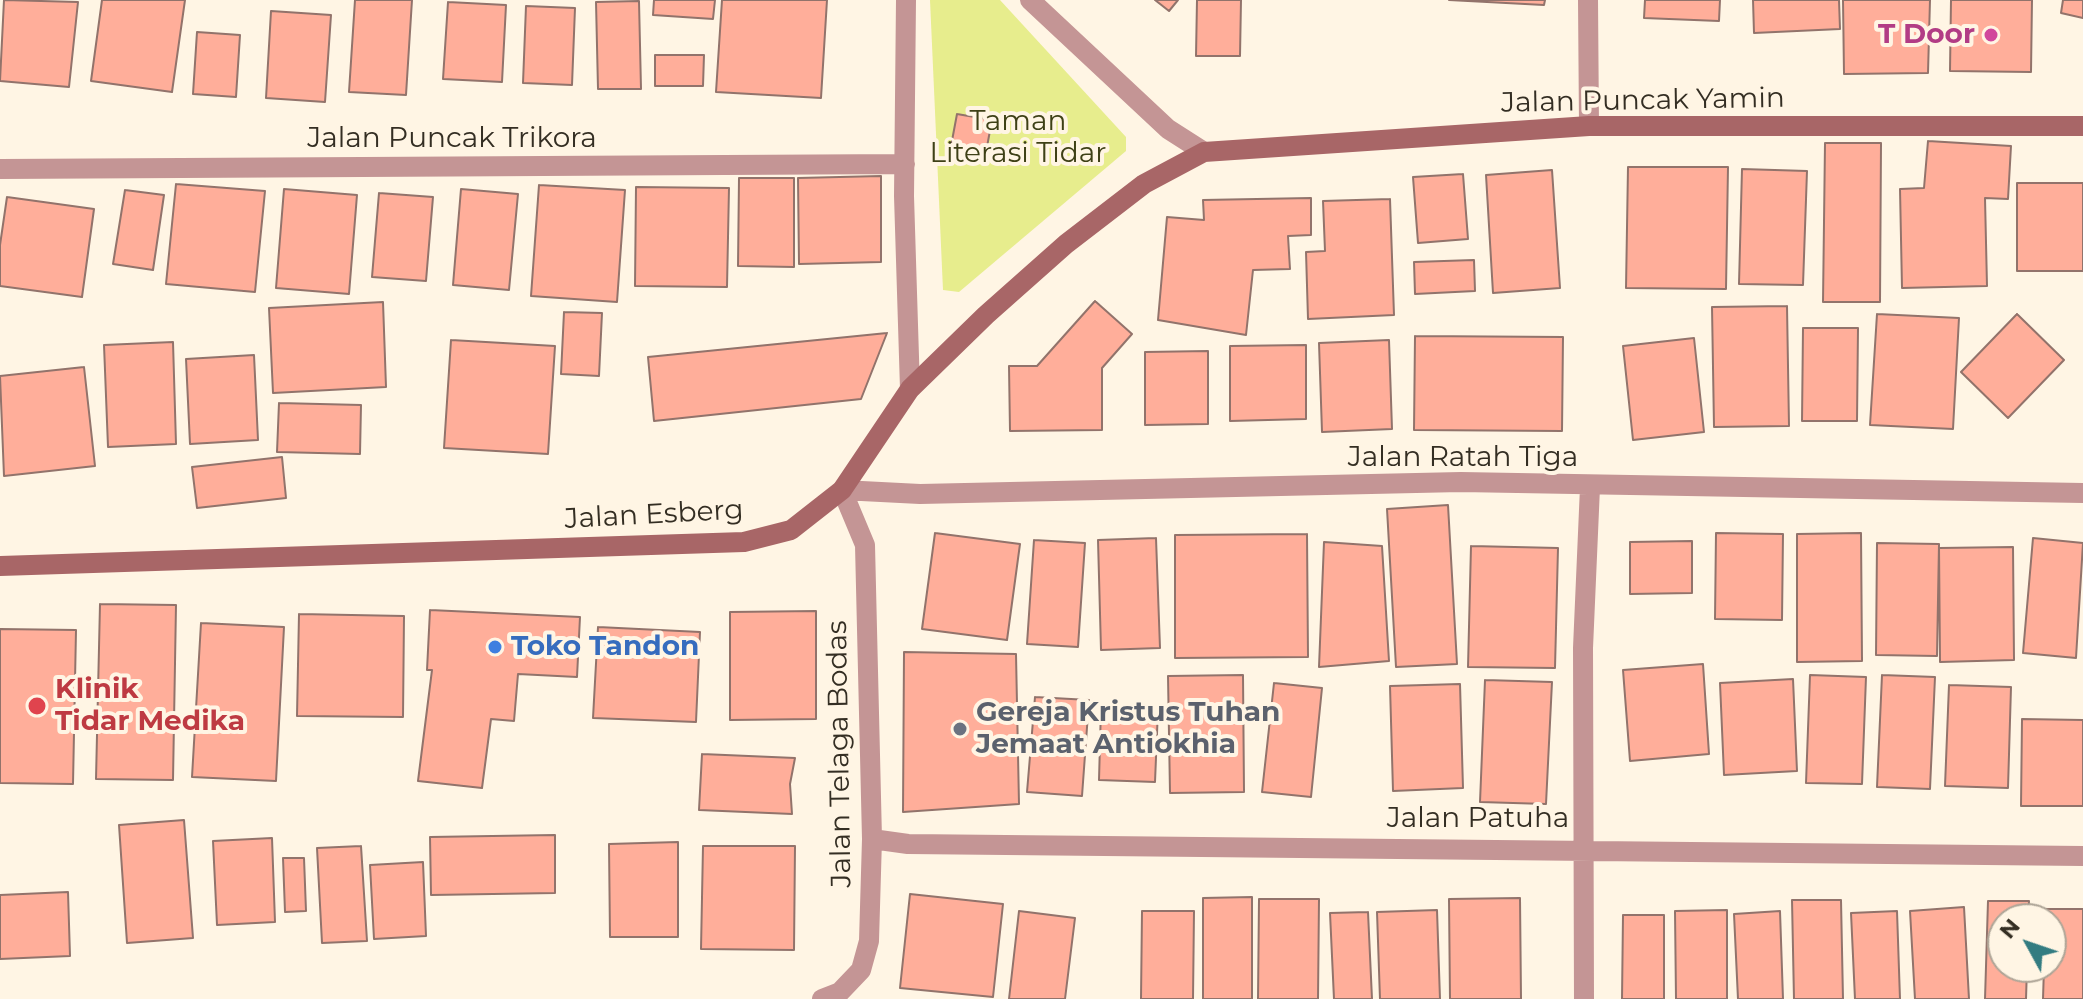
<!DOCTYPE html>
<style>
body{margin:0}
#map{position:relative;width:2083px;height:999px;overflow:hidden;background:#fff5e4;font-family:Montserrat,sans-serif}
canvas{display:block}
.north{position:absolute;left:1987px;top:903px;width:80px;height:80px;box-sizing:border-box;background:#fff5e4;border:2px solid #aea597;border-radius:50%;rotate:310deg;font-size:22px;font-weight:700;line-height:32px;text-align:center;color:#342e23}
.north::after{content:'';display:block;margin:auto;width:28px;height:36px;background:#337c81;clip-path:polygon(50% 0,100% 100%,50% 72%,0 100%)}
</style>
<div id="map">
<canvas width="2083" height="999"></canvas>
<div class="north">N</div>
</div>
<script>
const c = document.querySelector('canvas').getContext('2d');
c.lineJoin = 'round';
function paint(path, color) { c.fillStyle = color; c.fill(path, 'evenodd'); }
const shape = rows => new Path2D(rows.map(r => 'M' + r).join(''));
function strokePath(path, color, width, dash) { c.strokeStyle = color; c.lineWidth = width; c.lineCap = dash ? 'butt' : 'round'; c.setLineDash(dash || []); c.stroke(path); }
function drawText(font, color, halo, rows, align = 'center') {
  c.font = font + ' Montserrat,sans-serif'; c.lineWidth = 8; c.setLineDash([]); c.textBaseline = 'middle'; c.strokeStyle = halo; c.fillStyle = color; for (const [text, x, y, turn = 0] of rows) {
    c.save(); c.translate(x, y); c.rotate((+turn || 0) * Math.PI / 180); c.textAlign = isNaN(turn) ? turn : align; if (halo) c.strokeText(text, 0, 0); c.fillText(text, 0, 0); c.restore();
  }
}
paint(shape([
 [930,0,1000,0,1126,137,1126,151,959,292,943,290]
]), '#e7ed8d');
const building = shape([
 [4,0,78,2,69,87,0,81,4,0],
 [102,0,185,0,172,92,91,81,102,0],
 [355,0,412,0,406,95,349,92,355,0],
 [654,0,715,0,713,19,653,15,654,0],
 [722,0,827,0,821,98,716,92,722,0],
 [1155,0,1178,0,1169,11,1155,0],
 [1197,0,1241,0,1240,56,1196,56,1197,0],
 [1449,0,1545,0,1544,5,1449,0],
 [1645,0,1720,0,1719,21,1644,18,1645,0],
 [1753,0,1839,0,1840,29,1754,33,1753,0],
 [1843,0,1930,0,1928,73,1844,74,1843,0],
 [1951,0,2032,0,2031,72,1950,71,1951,0],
 [2063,0,2083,0,2083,18,2061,13,2063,0],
 [639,1,641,89,598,89,596,2,639,1],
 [448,2,506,5,502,82,443,79,448,2],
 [526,6,575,8,572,85,523,83,526,6],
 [271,11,331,15,325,102,266,98,271,11],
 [197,32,240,35,236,97,193,94,197,32],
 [655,55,704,55,703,86,655,86,655,55],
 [957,114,992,120,986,152,951,146,957,114],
 [1928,141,2011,146,2008,199,1985,198,1987,286,1902,288,1900,189,1924,188,1928,141],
 [1825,143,1881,143,1880,302,1823,302,1825,143],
 [1628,167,1728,167,1726,289,1626,288,1628,167],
 [1742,169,1807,171,1803,285,1739,284,1742,169],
 [1552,170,1560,288,1493,293,1486,175,1552,170],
 [1463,174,1468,239,1418,243,1413,177,1463,174],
 [881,176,881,262,799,264,798,178,881,176],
 [739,178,794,178,794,267,738,266,739,178],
 [2017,183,2083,183,2083,271,2017,271,2017,183],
 [176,184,265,191,255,292,166,284,176,184],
 [539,185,625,190,617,302,531,296,539,185],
 [636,187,729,188,727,287,635,286,636,187],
 [284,189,357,195,349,294,276,288,284,189],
 [461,189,518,194,509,290,453,285,461,189],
 [125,190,164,195,153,270,113,264,125,190],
 [379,193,433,197,426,281,372,277,379,193],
 [7,197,94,209,82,297,0,286,0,245,7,197],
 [1311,198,1311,235,1288,236,1290,269,1253,270,1246,335,1158,320,1167,217,1204,220,1203,200,1311,198],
 [1390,199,1394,315,1308,319,1306,252,1325,251,1323,201,1390,199],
 [1474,260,1475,291,1415,294,1414,262,1474,260],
 [1095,301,1132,334,1102,368,1102,430,1010,431,1009,366,1037,366,1095,301],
 [383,302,386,387,273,393,269,308,383,302],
 [1787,306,1789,426,1714,427,1712,307,1787,306],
 [564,312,602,313,599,376,561,374,564,312],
 [1877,314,1959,318,1953,429,1870,425,1877,314],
 [2017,314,2064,360,2008,418,1961,372,2017,314],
 [1803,328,1858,328,1857,421,1802,421,1803,328],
 [887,333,861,399,654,421,648,357,887,333],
 [1415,336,1563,337,1562,431,1414,430,1415,336],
 [1694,338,1704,432,1633,440,1623,346,1694,338],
 [451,340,555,346,548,454,444,448,451,340],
 [1389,340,1392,429,1322,432,1319,343,1389,340],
 [173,342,176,444,108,447,104,345,173,342],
 [1306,345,1306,419,1230,421,1230,346,1306,345],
 [1208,351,1208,424,1145,425,1145,352,1208,351],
 [254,355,258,440,190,444,186,359,254,355],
 [84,367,95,466,4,476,0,376,84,367],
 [279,403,361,405,360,454,277,452,279,403],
 [282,457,286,498,197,508,192,467,282,457],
 [1448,505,1457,664,1396,667,1387,509,1448,505],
 [935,533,1020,544,1007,640,922,629,935,533],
 [1716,533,1783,534,1782,620,1715,619,1716,533],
 [1861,533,1862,661,1797,662,1797,534,1861,533],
 [1307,534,1308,657,1175,658,1175,535,1307,534],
 [1156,538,1160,648,1101,650,1098,540,1156,538],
 [2033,538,2083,543,2076,658,2023,653,2033,538],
 [1034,540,1085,543,1078,647,1027,644,1034,540],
 [1692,541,1692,593,1630,594,1630,542,1692,541],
 [1324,542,1382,546,1389,661,1319,667,1324,542],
 [1877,543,1939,544,1937,656,1876,655,1877,543],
 [1471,546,1558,548,1555,668,1468,667,1471,546],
 [2013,547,2014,660,1940,662,1939,548,2013,547],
 [100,604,176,605,173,780,96,779,100,604],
 [430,610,580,617,577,677,518,674,514,721,491,719,482,788,418,781,432,670,427,670,430,610],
 [816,611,816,719,730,720,730,612,816,611],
 [299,614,404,616,403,717,297,716,299,614],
 [201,623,284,627,276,781,192,777,201,623],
 [598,627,700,632,696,722,593,718,598,627],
 [0,629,76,630,73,784,0,783,0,629],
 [904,652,1016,654,1019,804,903,812,904,652],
 [1703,664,1709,754,1630,761,1623,670,1703,664],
 [1243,675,1244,792,1170,793,1168,676,1243,675],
 [1810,675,1866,677,1862,784,1806,783,1810,675],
 [1882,675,1935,677,1930,789,1877,787,1882,675],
 [1793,679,1797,771,1724,775,1720,683,1793,679],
 [1485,680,1552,682,1546,804,1480,802,1485,680],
 [1274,683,1322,688,1311,797,1262,792,1274,683],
 [1460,684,1463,788,1393,791,1390,686,1460,684],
 [1949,685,2011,687,2008,788,1945,786,1949,685],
 [1035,697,1089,700,1082,796,1027,792,1035,697],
 [1101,707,1158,709,1155,782,1099,780,1101,707],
 [2022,719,2083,720,2083,806,2021,806,2022,719],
 [702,754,795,758,790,784,792,814,699,810,702,754],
 [184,820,193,938,127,943,119,825,184,820],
 [555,835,555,893,431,895,430,837,555,835],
 [272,838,275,922,217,925,213,841,272,838],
 [678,842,678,937,610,937,609,844,678,842],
 [361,846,367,941,322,943,317,848,361,846],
 [703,846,795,846,794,950,701,949,703,846],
 [283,858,304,858,306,911,285,912,283,858],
 [423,862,426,936,374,939,370,865,423,862],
 [68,892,70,956,0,959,0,895,68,892],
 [910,894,1003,904,993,997,900,988,910,894],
 [1252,897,1252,999,1203,999,1203,898,1252,897],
 [1520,898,1521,999,1450,999,1449,899,1520,898],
 [1259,899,1319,899,1318,999,1258,999,1259,899],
 [1792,900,1841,900,1843,999,1794,999,1792,900],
 [1988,901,2029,901,2028,919,2003,919,2003,967,2027,967,2026,999,1985,999,1988,901],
 [1964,907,1969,999,1915,999,1910,911,1964,907],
 [2045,909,2083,909,2083,999,2043,999,2044,967,2051,967,2051,919,2044,919,2045,909],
 [1437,910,1440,999,1380,999,1377,912,1437,910],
 [1727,910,1727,999,1676,999,1675,911,1727,910],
 [1019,911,1075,918,1065,999,1009,999,1019,911],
 [1142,911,1194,911,1193,999,1141,999,1142,911],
 [1780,911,1783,999,1738,999,1734,914,1780,911],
 [1897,911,1900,999,1855,999,1851,913,1897,911],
 [1368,912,1372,999,1334,999,1330,913,1368,912],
 [1623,915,1664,915,1664,999,1622,999,1623,915]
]);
paint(building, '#ffae9a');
strokePath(building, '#92736b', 2);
strokePath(shape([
 [906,0,904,196,910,389],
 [1030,0,1168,129,1204,152],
 [1588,0,1589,126],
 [0,169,905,164],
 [872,839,908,844,2083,856],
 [822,999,840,992,861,970,869,941,872,839,865,545,842,490,920,494,1461,482,2083,493],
 [1584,999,1583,648,1590,487]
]), '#c49595', 20);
strokePath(shape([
 [0,566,744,542,791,530,842,490,910,389,986,315,1066,244,1144,184,1204,152,1589,126,2083,126]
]), '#a86667', 20);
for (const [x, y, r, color] of [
 [1991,35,8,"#d1479c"],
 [495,647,8,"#3f7fe0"],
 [37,706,10,"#e0444e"],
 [960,729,8,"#6b7280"]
]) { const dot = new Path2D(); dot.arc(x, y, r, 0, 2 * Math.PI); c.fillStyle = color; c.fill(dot); strokePath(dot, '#fff5e4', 3); }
drawText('bold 28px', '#b23c85', '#fff5e4', [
 ["T Door",1975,35]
], 'right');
drawText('28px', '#342e23', '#fff5e4', [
 ["Jalan Puncak Yamin",1643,101,-1],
 ["Jalan Puncak Trikora",452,139],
 ["Jalan Ratah Tiga",1463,458],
 ["Jalan Esberg",654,515,-3],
 ["Jalan Telaga Bodas",840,754,-91],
 ["Jalan Patuha",1478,819]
]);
drawText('28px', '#3e4016', '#fff5e4', [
 ["Taman",1018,122],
 ["Literasi Tidar",1018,154]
]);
drawText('bold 28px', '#366cbe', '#fff5e4', [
 ["Toko Tandon",511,647]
], 'left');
drawText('bold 28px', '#be3a42', '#fff5e4', [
 ["Klinik",55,690],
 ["Tidar Medika",55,722]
], 'left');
drawText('bold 28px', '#5b616d', '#fff5e4', [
 ["Gereja Kristus Tuhan",976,713],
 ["Jemaat Antiokhia",976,745]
], 'left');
</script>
